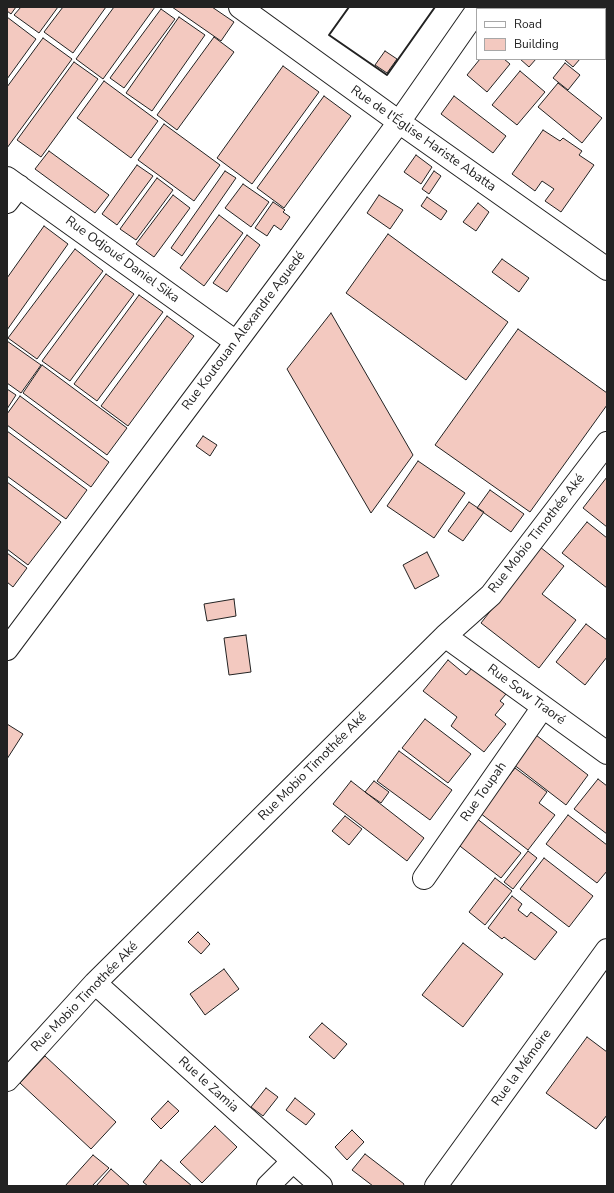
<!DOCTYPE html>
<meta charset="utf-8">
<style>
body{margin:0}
#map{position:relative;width:614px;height:1193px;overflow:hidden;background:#fff;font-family:"Nunito Sans",sans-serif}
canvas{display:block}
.frame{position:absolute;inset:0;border:8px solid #222;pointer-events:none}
.legend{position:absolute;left:476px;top:8px;width:130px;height:52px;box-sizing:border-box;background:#fff;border:1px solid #a7a7a7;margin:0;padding:5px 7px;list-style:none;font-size:12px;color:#222}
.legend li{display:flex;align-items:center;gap:8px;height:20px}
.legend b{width:20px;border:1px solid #a7a7a7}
</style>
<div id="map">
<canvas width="614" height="1193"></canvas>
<div class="frame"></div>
<ul class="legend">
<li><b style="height:5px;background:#fff"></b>Road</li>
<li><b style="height:11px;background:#f3c9c0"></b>Building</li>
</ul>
</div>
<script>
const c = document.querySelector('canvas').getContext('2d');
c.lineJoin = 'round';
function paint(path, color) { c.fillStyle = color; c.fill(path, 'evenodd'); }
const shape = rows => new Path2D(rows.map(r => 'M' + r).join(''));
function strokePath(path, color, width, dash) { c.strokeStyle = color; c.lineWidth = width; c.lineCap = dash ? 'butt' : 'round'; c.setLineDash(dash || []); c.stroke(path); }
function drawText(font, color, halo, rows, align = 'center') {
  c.font = font + ' "Nunito Sans",sans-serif'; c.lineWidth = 3; c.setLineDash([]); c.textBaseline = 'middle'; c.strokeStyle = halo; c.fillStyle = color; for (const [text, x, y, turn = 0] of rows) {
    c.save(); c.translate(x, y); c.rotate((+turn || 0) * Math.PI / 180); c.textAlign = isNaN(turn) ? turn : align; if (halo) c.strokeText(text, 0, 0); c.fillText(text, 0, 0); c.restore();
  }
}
const building = shape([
 [7,7,16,7,11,14,7,11,7,7],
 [21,7,58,7,39,33,14,15,21,7],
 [63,7,106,7,73,53,44,32,63,7],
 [114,7,155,7,103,79,76,59,114,7],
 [172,7,212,7,234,22,221,41,172,7],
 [564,7,571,7,574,9,562,9,564,7],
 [598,7,607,7,607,30,605,28,605,9,596,9,598,7],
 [161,9,175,19,124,88,110,78,161,9],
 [7,17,36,39,7,79,7,17],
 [179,17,205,35,152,111,126,93,179,17],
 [605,33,607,35,607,49,605,52,605,33],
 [214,37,234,52,177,130,157,115,214,37],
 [43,38,72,59,7,148,7,87,43,38],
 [385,51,397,59,387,73,375,65,385,51],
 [480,59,504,59,510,64,487,92,467,75,480,59],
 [520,59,536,59,529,67,520,59],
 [566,59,580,59,573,67,565,60,566,59],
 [74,62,98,79,41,157,17,140,74,62],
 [565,63,580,75,568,90,553,78,565,63],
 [283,66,319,92,252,184,217,158,283,66],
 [520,71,545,92,517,125,492,105,520,71],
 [104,81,158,121,131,158,77,118,104,81],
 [558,83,602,118,582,143,538,107,558,83],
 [324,96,351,116,284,208,257,188,324,96],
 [454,96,506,136,493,153,441,114,454,96],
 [164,124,220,165,194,201,138,160,164,124],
 [543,130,560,141,563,138,582,151,579,155,594,165,561,212,545,201,554,189,542,181,535,191,512,174,543,130],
 [49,151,109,195,95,213,35,169,49,151],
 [416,155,432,167,421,184,404,172,416,155],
 [137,165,153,176,117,225,102,214,137,165],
 [225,171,236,178,182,256,171,248,225,171],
 [434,171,441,176,429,194,422,189,434,171],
 [157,178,173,190,136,240,120,229,157,178],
 [243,184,269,202,251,227,225,208,243,184],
 [173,195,190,208,154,257,136,244,173,195],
 [379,195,403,210,390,229,367,213,379,195],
 [427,197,447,211,441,220,421,206,427,197],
 [273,202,285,210,283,212,290,217,281,230,274,225,267,236,255,228,273,202],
 [478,203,489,212,476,231,463,222,478,203],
 [219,215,243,233,204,286,180,268,219,215],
 [44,226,68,244,7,330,7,278,44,226],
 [388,234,508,322,466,380,346,293,388,234],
 [247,235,260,245,227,292,213,283,247,235],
 [75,249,103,271,37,359,8,338,75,249],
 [502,259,529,278,519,292,492,272,502,259],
 [106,274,134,294,70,381,42,361,106,274],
 [139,295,163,312,97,401,74,384,139,295],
 [331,313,413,455,371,513,287,369,331,313],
 [167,316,194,336,128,426,101,406,167,316],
 [518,329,607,393,607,405,530,512,435,445,518,329],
 [7,341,41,365,21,393,7,383,7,341],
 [42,365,127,428,107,455,23,393,42,365],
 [7,389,16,395,7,409,7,389],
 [20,396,109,462,91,487,7,425,7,414,20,396],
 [7,431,87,490,66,519,7,476,7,431],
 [203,436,217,445,210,456,196,446,203,436],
 [418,461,465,493,434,538,387,506,418,461],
 [607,477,607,527,583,508,607,477],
 [7,482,61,522,28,565,7,549,7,482],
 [490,490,524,514,511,532,477,508,490,490],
 [469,502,484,512,463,541,448,531,469,502],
 [587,522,607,538,607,588,562,553,587,522],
 [540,547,564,566,542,594,576,620,539,668,481,623,540,547],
 [427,552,439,576,415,589,403,565,427,552],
 [7,553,27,568,13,587,7,582,7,553],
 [234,599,236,616,207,621,204,604,234,599],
 [586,624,607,640,607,657,585,685,556,662,586,624],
 [246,635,251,672,229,675,224,638,246,635],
 [448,660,466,675,472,668,506,694,500,701,504,704,495,715,506,724,484,752,451,726,457,717,423,691,448,660],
 [425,719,471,754,448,783,402,748,425,719],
 [7,724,23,734,7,759,7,724],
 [532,732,588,775,566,805,509,761,532,732],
 [399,751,452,790,430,820,377,781,399,751],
 [515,768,547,792,539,803,555,815,528,850,480,813,515,768],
 [598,779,607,786,607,834,574,809,598,779],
 [351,781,424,838,407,861,333,804,351,781],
 [374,781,389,792,381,803,365,792,374,781],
 [568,815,607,845,607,871,597,883,546,844,568,815],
 [345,816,362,829,349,845,332,831,345,816],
 [476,818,521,853,501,878,456,843,476,818],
 [528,851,537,858,513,889,504,882,528,851],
 [544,858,593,896,569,927,520,889,544,858],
 [495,878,512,891,485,925,469,912,495,878],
 [512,896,522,904,518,910,527,917,531,912,557,932,535,960,504,937,502,939,488,928,512,896],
 [198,932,210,944,201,954,188,942,198,932],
 [463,943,503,974,463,1027,422,995,463,943],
 [224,969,239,989,205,1015,190,994,224,969],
 [322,1023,347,1044,334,1059,309,1037,322,1023],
 [587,1037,607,1052,607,1115,596,1129,546,1093,587,1037],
 [45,1056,116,1122,91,1149,20,1083,45,1056],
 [266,1088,278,1097,263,1116,251,1107,266,1088],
 [295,1098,315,1114,306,1125,286,1110,295,1098],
 [168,1101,179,1111,161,1129,151,1119,168,1101],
 [215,1126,237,1147,202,1183,180,1162,215,1126],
 [352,1130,364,1142,347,1160,335,1147,352,1130],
 [365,1154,404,1184,403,1186,373,1186,352,1170,365,1154],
 [93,1155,109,1168,92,1186,65,1186,93,1155],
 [161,1160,192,1186,148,1186,143,1182,161,1160],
 [111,1169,130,1186,96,1186,111,1169]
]);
paint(building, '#f3c9c0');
strokePath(building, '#222', 1);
const minor = shape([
 [240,7,399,122,607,269],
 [7,178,236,342],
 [7,202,19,186],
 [445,636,607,753],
 [7,649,293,266,399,122,477,10],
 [424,878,543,707],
 [95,983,321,1186],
 [7,1080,95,983,445,636,491,595,607,443],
 [268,1186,293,1161],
 [436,1186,607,950]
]);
strokePath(minor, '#222', 24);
strokePath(minor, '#fff', 22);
strokePath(shape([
 [349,7,329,35,387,75,435,7]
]), '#222', 2);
drawText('13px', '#222', '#fff', [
 ["Rue de l'Église Hariste Abatta",423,139,35],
 ["Rue Odjoué Daniel Sika",122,260,36],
 ["Rue Koutouan Alexandre Aguedé",244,331,-53],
 ["Rue Mobio Timothée Aké",537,534,-52],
 ["Rue Sow Traoré",526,695,36],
 ["Rue Mobio Timothée Aké",313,767,-45],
 ["Rue Toupah",484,792,-55],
 ["Rue Mobio Timothée Aké",85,997,-46],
 ["Rue la Mémoire",522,1068,-54],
 ["Rue le Zamia",208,1085,42]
]);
</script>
